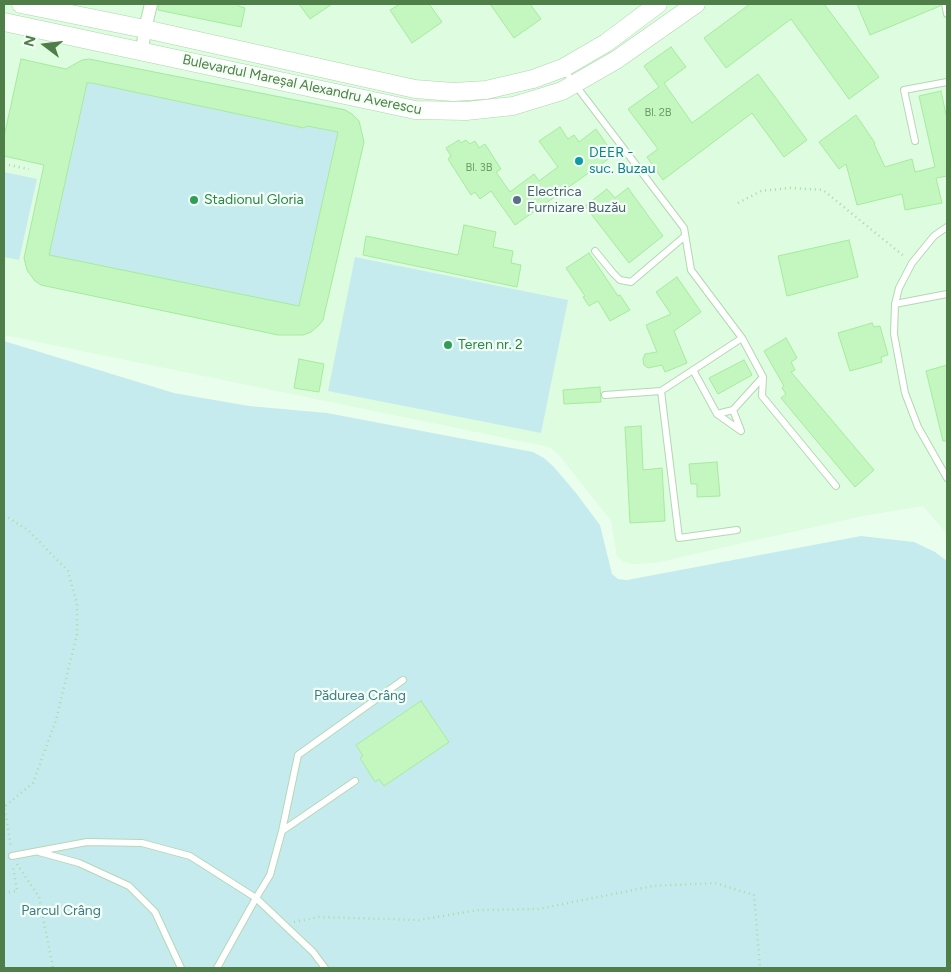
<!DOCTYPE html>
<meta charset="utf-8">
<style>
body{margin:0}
#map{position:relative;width:951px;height:972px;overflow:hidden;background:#eafeed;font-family:Figtree,sans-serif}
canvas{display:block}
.frame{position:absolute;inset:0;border:5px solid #507e49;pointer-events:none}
.north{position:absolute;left:20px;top:20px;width:50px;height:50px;-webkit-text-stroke:4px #f3fff4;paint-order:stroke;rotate:285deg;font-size:14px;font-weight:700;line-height:20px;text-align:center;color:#507e49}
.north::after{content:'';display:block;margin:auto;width:18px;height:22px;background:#507e49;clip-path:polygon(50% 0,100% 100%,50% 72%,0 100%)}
</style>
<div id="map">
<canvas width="951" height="972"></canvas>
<div class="frame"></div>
<div class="north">N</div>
</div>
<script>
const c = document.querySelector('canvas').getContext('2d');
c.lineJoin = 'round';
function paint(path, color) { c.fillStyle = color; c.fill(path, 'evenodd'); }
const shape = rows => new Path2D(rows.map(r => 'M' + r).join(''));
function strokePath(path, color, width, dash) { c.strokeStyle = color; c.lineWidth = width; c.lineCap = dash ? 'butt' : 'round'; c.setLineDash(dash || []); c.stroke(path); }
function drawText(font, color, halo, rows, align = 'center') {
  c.font = font + ' Figtree,sans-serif'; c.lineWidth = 4.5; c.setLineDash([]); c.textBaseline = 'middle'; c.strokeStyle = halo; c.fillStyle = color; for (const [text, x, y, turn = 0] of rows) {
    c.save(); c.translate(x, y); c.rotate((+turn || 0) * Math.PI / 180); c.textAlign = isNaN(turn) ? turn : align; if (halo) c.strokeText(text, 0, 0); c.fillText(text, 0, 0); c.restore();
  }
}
paint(shape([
 [4,4,947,4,947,534,923,506,863,516,655,563,633,564,624,562,617,557,611,521,559,455,549,447,4,335]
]), '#defce0');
paint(shape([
 [89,59,345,109,352,114,359,121,364,142,323,320,319,325,311,332,303,335,278,335,35,281,27,270,24,258,63,75,82,60],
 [4,172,37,179,19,260,4,257],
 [355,257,568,300,541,433,328,391],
 [4,341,174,393,249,406,327,413,533,452,544,458,554,467,576,493,600,525,612,574,618,579,627,580,861,536,914,542,935,552,947,561,947,968,4,968]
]), '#c6ebef');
const building = shape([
 [159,4,239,4,238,6,245,8,241,27,158,10,159,4],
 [299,4,332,4,310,19,299,4],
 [400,4,429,4,442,22,412,43,390,10,400,4],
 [490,4,530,4,541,19,514,38,490,4],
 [750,4,824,4,879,77,849,99,791,19,726,68,704,38,750,4],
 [857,4,940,4,940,6,870,35,857,4],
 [671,47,686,67,664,83,692,123,758,74,807,140,784,157,752,113,663,180,647,157,658,149,628,109,659,87,644,66,671,47],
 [21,59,66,69,82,60,89,59,345,110,352,114,359,121,364,142,323,320,319,325,311,332,303,335,278,335,41,285,35,281,27,270,24,258,44,165,4,156,4,137,21,59],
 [87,83,92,83,304,128,307,126,338,132,299,306,49,255,87,83],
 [941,91,947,119,947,176,936,178,942,203,905,210,902,194,857,205,846,164,839,169,819,142,856,115,875,143,874,144,885,167,912,159,915,172,935,167,919,96,941,91],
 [560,127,568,139,574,135,579,142,596,129,614,155,515,225,491,191,480,199,475,192,471,195,448,159,451,156,446,148,459,140,461,143,466,140,470,144,475,141,479,148,485,144,501,169,496,172,510,192,534,174,539,181,558,167,539,141,560,127],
 [628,188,663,236,629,263,585,206,607,189,615,198,628,188],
 [464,225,496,232,493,247,513,251,511,263,521,265,517,287,363,255,366,236,458,255,464,225],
 [849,240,858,277,787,296,778,256,849,240],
 [589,253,618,296,620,295,630,310,610,321,598,301,589,306,583,297,585,296,566,268,589,253],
 [677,277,701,312,674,331,687,363,665,372,662,365,648,368,644,365,643,359,645,354,657,352,646,325,671,314,656,292,677,277],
 [872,323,874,327,880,326,888,355,881,357,882,362,850,371,838,333,872,323],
 [786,338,797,358,791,362,795,370,791,372,874,470,855,487,781,398,786,394,782,388,784,386,764,351,786,338],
 [299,359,324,364,319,392,294,388,299,359],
 [744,360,752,375,718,394,709,378,744,360],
 [947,365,947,441,943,441,926,371,947,365],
 [600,387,601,402,564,404,563,390,600,387],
 [641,426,643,470,662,468,665,521,630,523,625,427,641,426],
 [717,462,720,496,697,497,697,484,691,484,689,464,717,462],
 [421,701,449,742,384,786,379,779,375,782,360,758,363,756,356,745,421,701]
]);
paint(building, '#c4f7bf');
strokePath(building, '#a5ec9d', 1);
const lane = shape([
 [945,4,947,14],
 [564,70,684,228,691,270,742,338,763,377,762,396,836,486],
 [915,141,904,90,947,82],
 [947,227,934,236,912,263,899,288,895,304,894,334,905,393,918,427,947,478],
 [595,251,613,273,620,280,631,282,685,236],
 [895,304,947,294],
 [693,370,717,414,741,431,733,410,763,377],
 [661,391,679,538,737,530],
 [605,395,661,391,742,338],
 [717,414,733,410],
 [282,831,298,755,403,680],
 [39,852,79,863,129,886,155,912,181,968],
 [12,856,87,842,142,843,190,856,256,898,270,875,282,831,355,781],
 [217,968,256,898,313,952,325,968]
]);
const street = shape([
 [142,51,145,29,151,4]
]);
const secondary = shape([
 [21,4,145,29,415,89,453,92,486,90,533,79,563,68,606,43,658,4],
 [4,22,415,110,466,111,513,106,562,91,616,60,696,4]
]);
strokePath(lane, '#b4d8b2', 8);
strokePath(street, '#b4d8b2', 14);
strokePath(secondary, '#add7ab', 19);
strokePath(shape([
 [4,164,29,169],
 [738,203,761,191,790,188,823,190,905,257],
 [4,515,28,530,68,571,77,604,77,634,56,720,33,783,4,807,7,822],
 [4,823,7,822,11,848],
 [17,864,39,897,53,968],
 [4,893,17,891,13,866],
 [294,922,319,917,419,920,479,910,538,909,653,886,715,883,754,895,760,968]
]), '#a6dda0', 2.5, [1, 4]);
strokePath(lane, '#fff', 6);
strokePath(street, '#fff', 12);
strokePath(secondary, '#fff', 18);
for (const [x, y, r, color] of [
 [579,161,5,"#0f9aa8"],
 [194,200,5,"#2e9e5b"],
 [517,200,5,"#5c6f8a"],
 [448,345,5,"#2e9e5b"]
]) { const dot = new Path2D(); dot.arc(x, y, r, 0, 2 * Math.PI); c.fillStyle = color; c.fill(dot); strokePath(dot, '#f3fff4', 2); }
drawText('11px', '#6d9c66', null, [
 ["Bl. 2B",658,113],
 ["Bl. 3B",479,168]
]);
drawText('14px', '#507e49', '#f3fff4', [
 ["Bulevardul Mareșal Alexandru Averescu",302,85,12]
]);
drawText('14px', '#0d838f', '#f3fff4', [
 ["DEER -",589,153],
 ["suc. Buzau",589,169]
], 'left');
drawText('14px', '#4e5e75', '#f3fff4', [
 ["Electrica",527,192],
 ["Furnizare Buzău",527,208]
], 'left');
drawText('14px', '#27864d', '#f3fff4', [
 ["Stadionul Gloria",204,200],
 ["Teren nr. 2",458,345]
], 'left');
drawText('14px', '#417b8b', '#f3fff4', [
 ["Pădurea Crâng",360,696],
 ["Parcul Crâng",61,911]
]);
</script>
